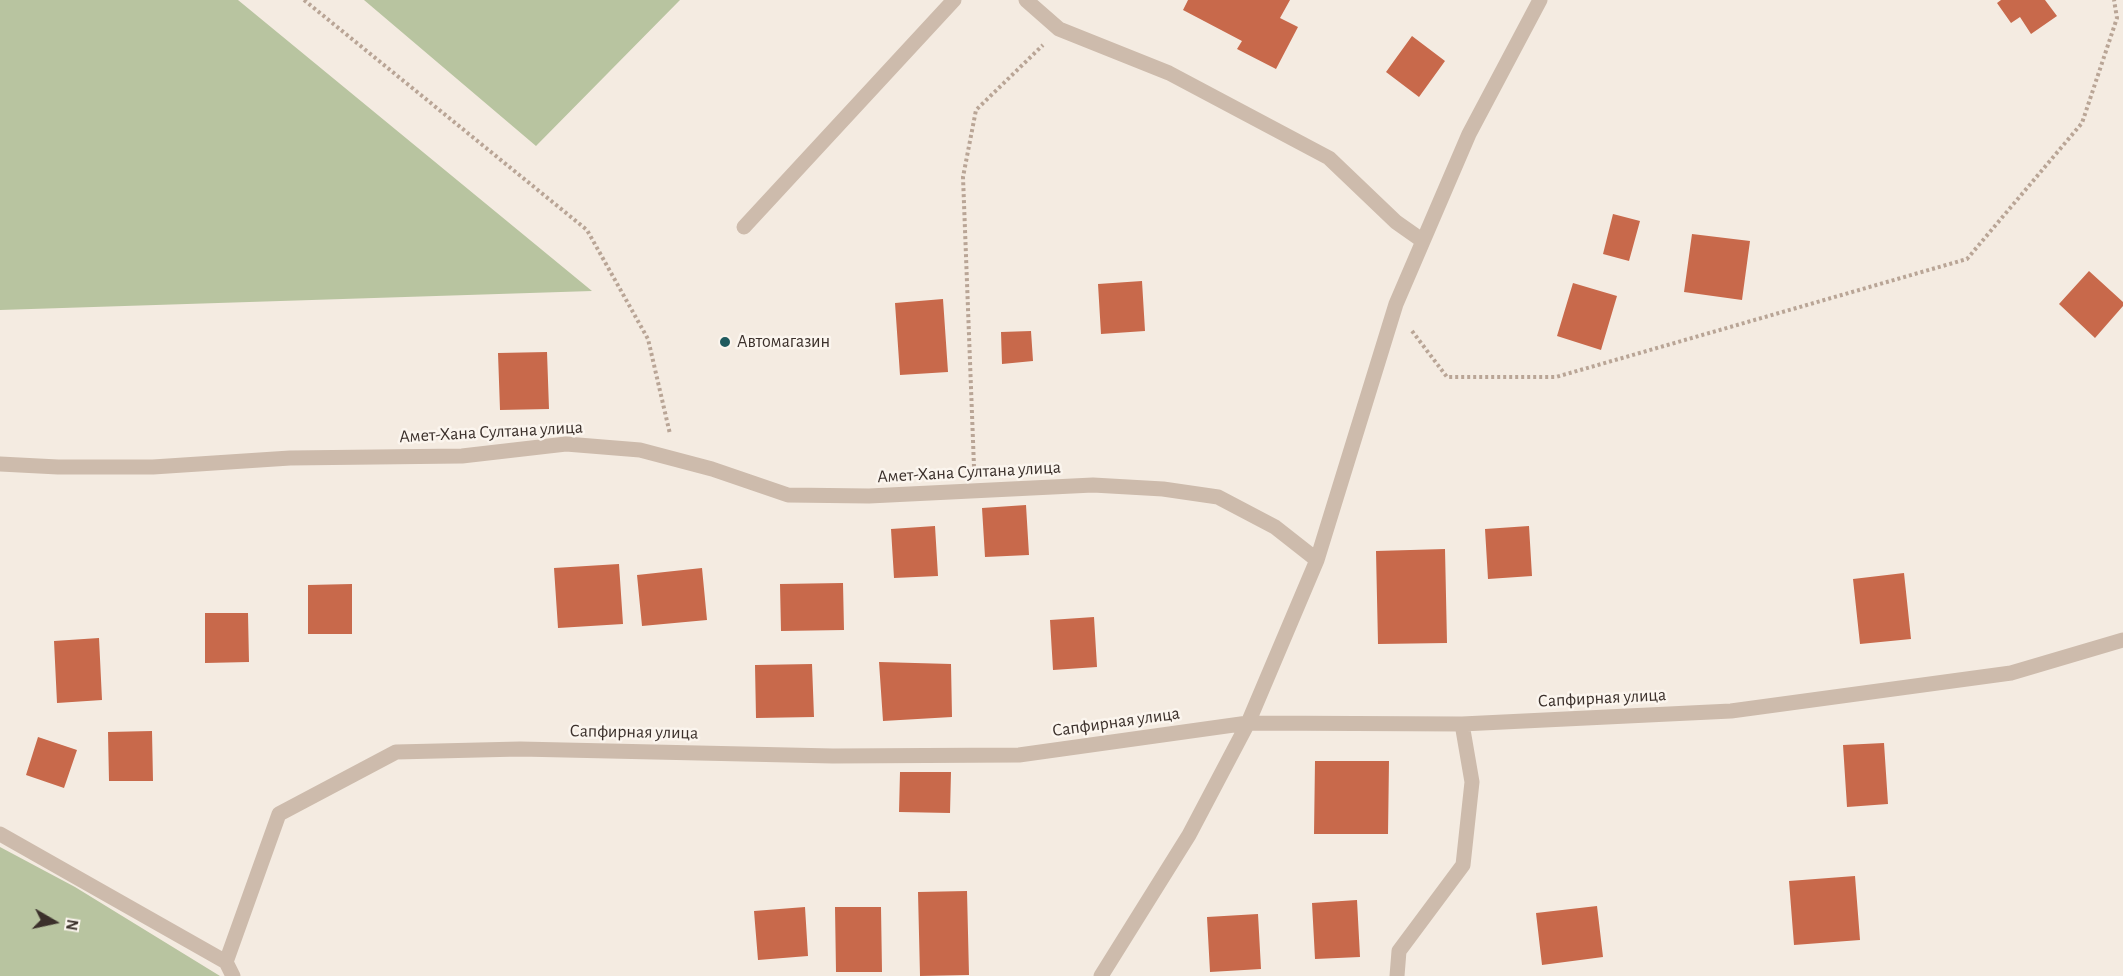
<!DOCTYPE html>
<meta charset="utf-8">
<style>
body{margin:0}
#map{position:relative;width:2123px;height:976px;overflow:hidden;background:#f4ebe1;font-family:"Alegreya Sans",sans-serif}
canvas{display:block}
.north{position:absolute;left:24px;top:892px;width:60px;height:60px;-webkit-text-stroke:4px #fbf5ee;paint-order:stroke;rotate:99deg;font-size:16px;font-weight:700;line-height:24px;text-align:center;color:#3b302b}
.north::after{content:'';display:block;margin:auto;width:21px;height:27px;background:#3b302b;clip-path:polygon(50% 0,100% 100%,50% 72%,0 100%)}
</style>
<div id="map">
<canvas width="2123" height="976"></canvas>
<div class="north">N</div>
</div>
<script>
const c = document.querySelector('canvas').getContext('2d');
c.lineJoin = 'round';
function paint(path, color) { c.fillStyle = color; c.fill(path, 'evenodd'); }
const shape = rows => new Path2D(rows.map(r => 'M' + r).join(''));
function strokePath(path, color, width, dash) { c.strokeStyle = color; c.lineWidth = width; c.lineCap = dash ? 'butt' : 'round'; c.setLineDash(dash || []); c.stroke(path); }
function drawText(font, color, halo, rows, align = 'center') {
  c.font = font + ' "Alegreya Sans",sans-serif'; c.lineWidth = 5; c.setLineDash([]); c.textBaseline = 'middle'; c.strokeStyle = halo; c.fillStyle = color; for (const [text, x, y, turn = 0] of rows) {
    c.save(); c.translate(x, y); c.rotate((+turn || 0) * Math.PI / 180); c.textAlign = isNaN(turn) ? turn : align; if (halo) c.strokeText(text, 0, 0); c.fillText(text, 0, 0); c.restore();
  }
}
paint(shape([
 [0,0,238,0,592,291,0,310],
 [364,0,680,0,536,146],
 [0,847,75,887,220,976,0,976]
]), '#b8c4a0');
paint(shape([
 [1188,0,1290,0,1280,18,1298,27,1276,69,1237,49,1242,41,1183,10],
 [2001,0,2045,0,2057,16,2031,34,2020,17,2011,23,1997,3],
 [1412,36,1445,61,1419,97,1386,72],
 [1613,214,1640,221,1629,261,1603,254],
 [1692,234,1750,241,1742,300,1684,292],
 [2089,271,2123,302,2123,306,2095,338,2059,304],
 [1142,281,1145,331,1101,334,1098,284],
 [1573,283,1617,296,1601,350,1557,336],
 [943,299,948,372,900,375,895,303],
 [1031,331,1033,361,1002,364,1001,332],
 [547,352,549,409,500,410,498,353],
 [1026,505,1029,555,985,557,982,508],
 [935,526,938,576,894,578,891,529],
 [1529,526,1532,576,1488,579,1485,529],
 [1445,549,1447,643,1378,644,1376,551],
 [619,564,623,624,558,628,554,568],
 [702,568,707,620,642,626,637,575],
 [1904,573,1911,639,1860,644,1853,579],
 [843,583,844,630,781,631,780,584],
 [352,584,352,634,308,634,308,585],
 [205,613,248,613,249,662,205,663],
 [1094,617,1097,667,1053,670,1050,620],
 [99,638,102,700,57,703,54,641],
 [879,662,951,664,952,717,883,721],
 [812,664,814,717,756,718,755,665],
 [152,731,153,781,109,781,108,732],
 [38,737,77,750,64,788,26,775],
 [1884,743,1888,804,1847,807,1843,745],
 [1315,761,1389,761,1388,834,1314,834],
 [900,772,951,772,950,813,899,812],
 [1855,876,1860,940,1794,945,1789,881],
 [967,891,969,975,920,976,918,892],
 [1357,900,1360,957,1315,959,1312,903],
 [1597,906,1603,957,1542,965,1536,913],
 [805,907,808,956,758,960,754,911],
 [835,907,881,907,882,972,836,972],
 [1258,914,1261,969,1210,972,1207,917]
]), '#c8694b');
strokePath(shape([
 [304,0,587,230,648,339,670,434],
 [1412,331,1447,377,1556,377,1967,259,2082,123,2117,18,2114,0],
 [974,467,963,177,976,110,1043,45]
]), '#b9a596', 4, [3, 3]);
strokePath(shape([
 [1026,0,1059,29,1169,73,1329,158,1396,222,1423,241],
 [744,227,954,0],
 [0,464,58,467,153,467,290,458,462,456,566,444,640,450,712,469,788,495,869,496,1093,485,1163,489,1218,497,1275,527,1317,560],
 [0,834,226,962,233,976],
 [226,962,279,814,396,752,520,749,833,756,1019,755,1248,723,1462,724,1731,711,2011,673,2123,640],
 [1101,976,1189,835,1248,723,1317,560,1396,304,1469,134,1540,0],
 [1397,976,1399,951,1463,865,1472,782,1462,724]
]), '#cdbbac', 15);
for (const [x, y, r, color] of [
 [725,342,6,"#1f5a5e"]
]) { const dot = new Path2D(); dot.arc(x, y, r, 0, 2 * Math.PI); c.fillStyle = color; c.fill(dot); strokePath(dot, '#fbf5ee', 2); }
drawText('18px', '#3b302b', '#fbf5ee', [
 ["Автомагазин",737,342]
], 'left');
drawText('18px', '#3b302b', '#fbf5ee', [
 ["Амет-Хана Султана улица",491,432,-3],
 ["Амет-Хана Султана улица",969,472,-3],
 ["Сапфирная улица",1602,698,-3],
 ["Сапфирная улица",1116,722,-8],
 ["Сапфирная улица",634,732,1]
]);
</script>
